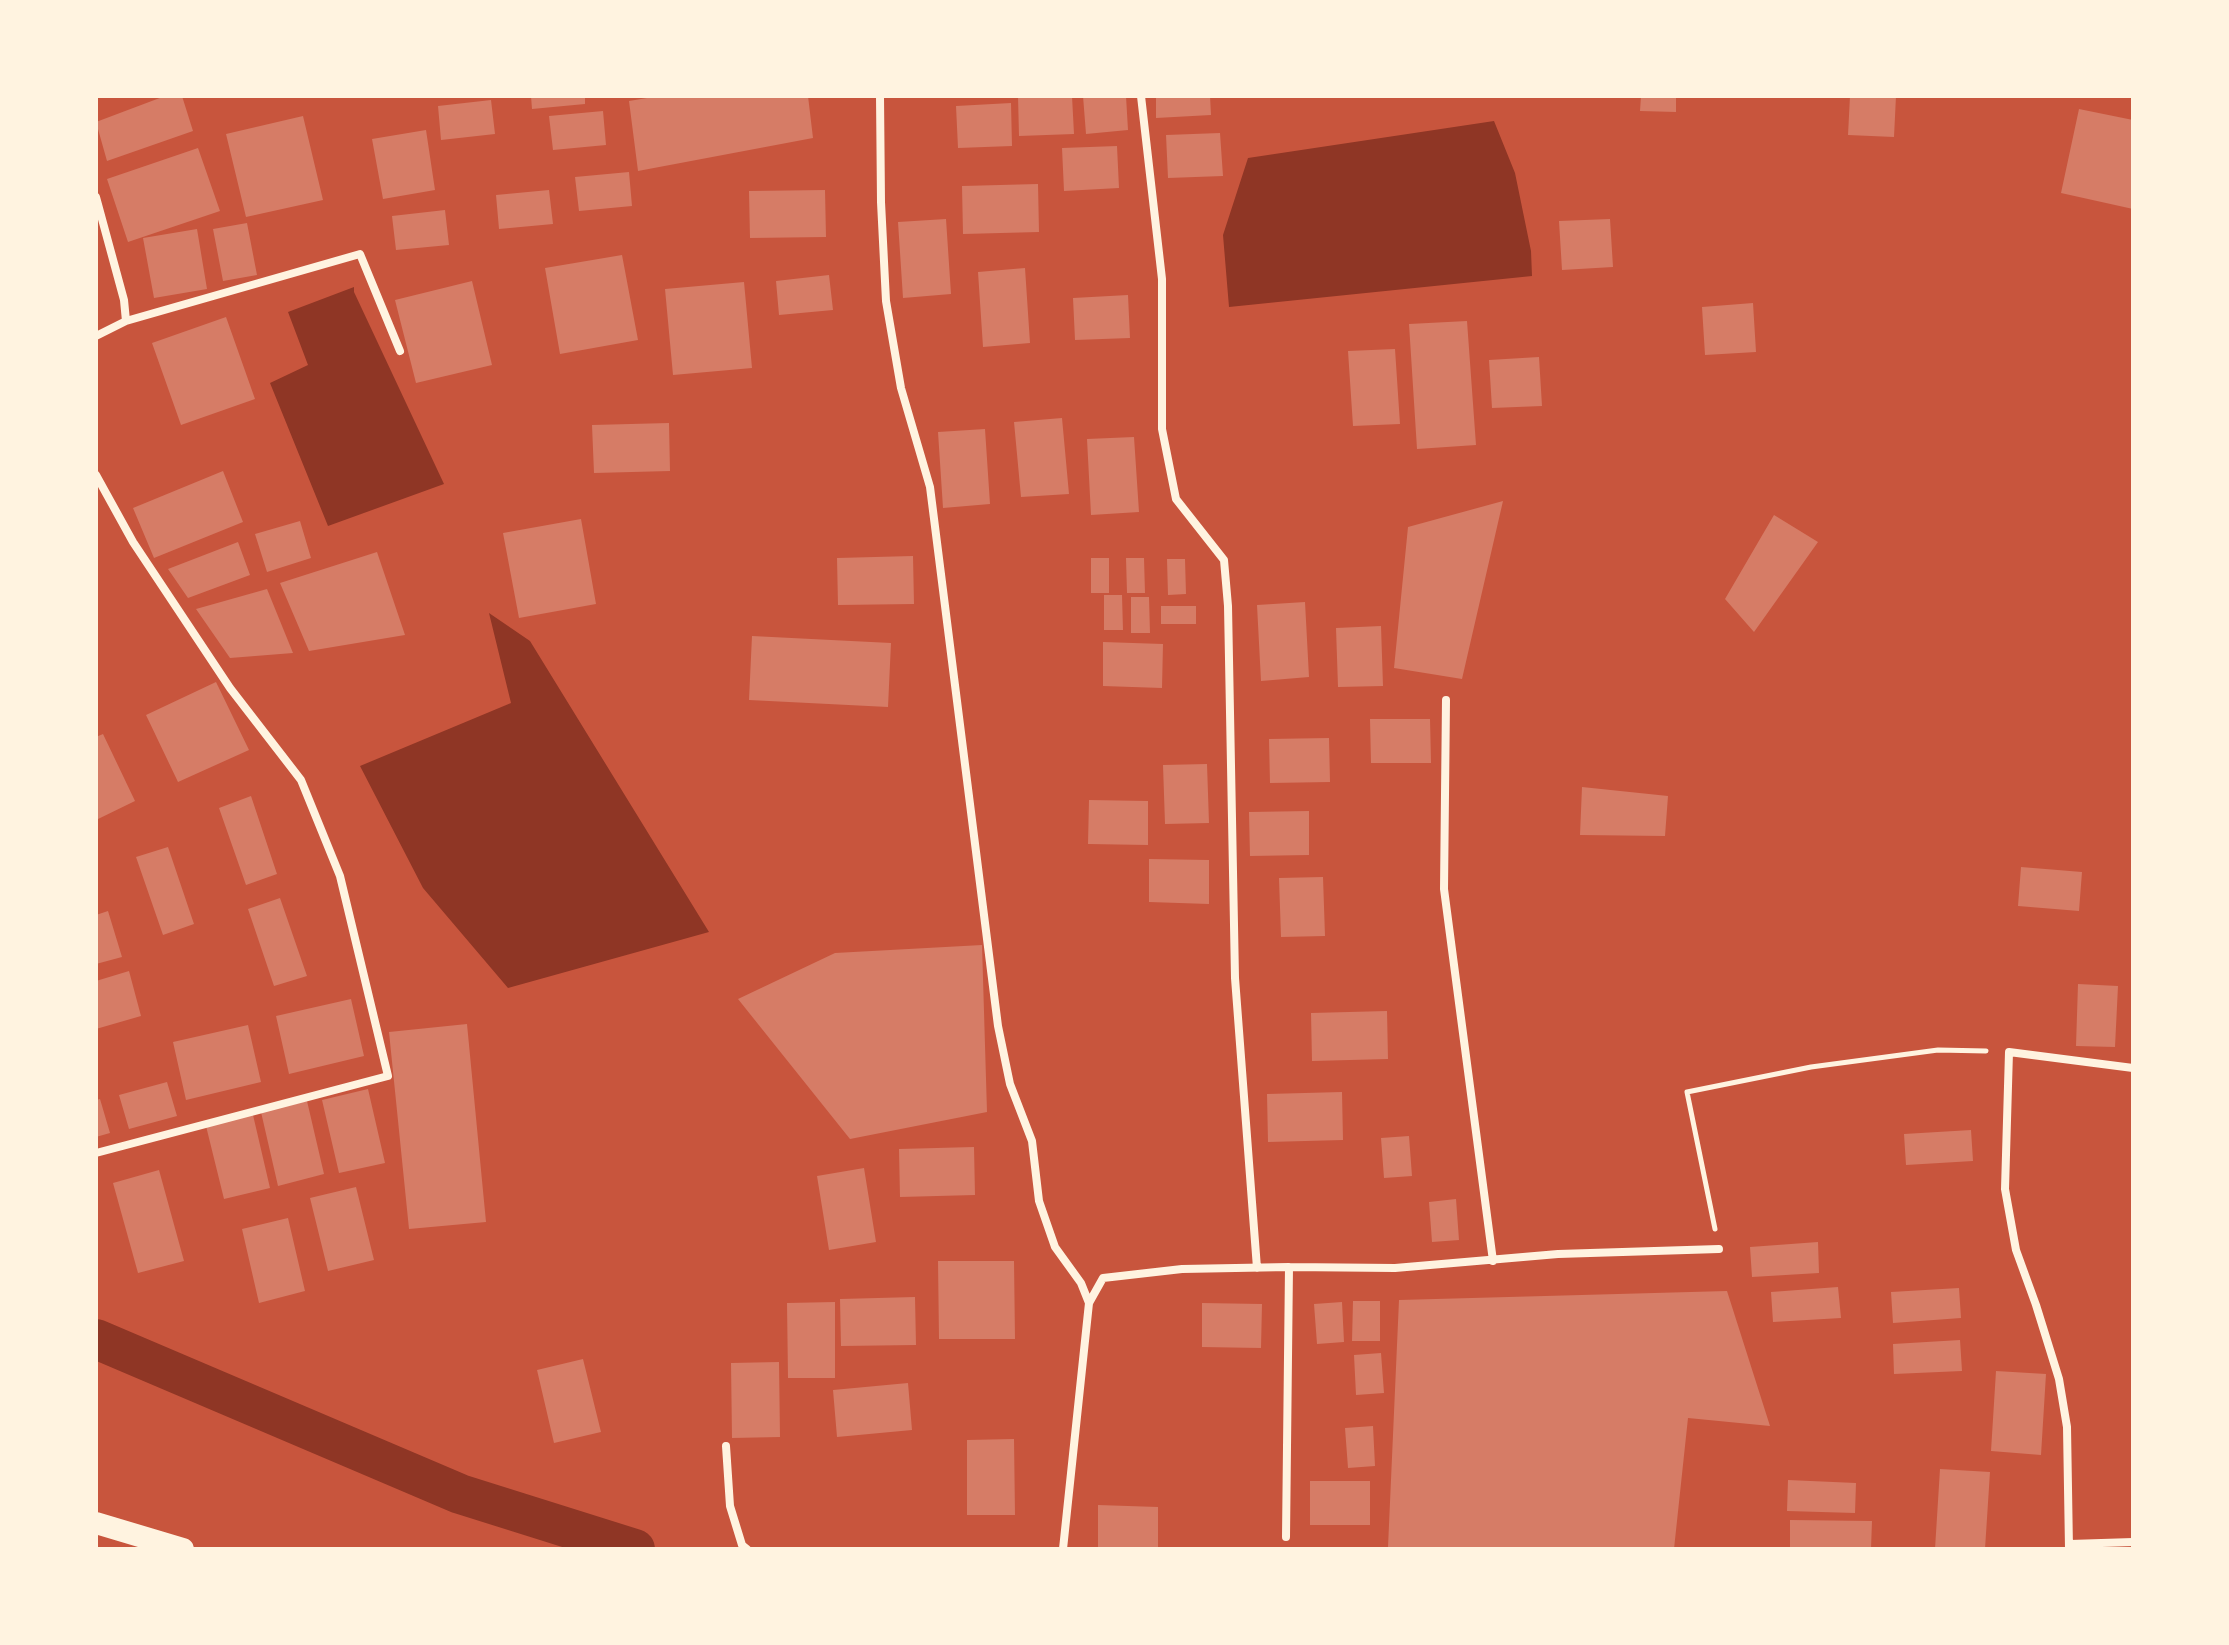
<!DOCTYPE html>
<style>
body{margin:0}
#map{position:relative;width:2229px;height:1645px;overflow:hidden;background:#c8553d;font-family:Raleway,sans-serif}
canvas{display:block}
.frame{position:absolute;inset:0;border:98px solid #fff3e0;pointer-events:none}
</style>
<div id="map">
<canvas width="2229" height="1645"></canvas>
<div class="frame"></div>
</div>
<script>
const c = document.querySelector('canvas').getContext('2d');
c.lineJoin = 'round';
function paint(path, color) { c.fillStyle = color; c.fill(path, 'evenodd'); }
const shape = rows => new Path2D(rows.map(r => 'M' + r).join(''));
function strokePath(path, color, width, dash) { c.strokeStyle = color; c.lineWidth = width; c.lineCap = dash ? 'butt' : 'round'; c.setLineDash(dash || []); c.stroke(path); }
paint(shape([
 [1494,121,1515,173,1531,251,1532,276,1229,307,1223,235,1248,158],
 [354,287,354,292,444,484,328,526,270,383,308,365,288,312],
 [489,613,530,641,709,932,508,988,423,888,360,766,511,703]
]), '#8f3625');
strokePath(shape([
 [96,1339,460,1494,635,1549]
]), '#8f3625', 40);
paint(shape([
 [165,96,182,96,193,131,107,161,96,122],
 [531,96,585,96,585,104,532,109],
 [659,96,808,96,813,138,638,171,629,101],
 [1018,96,1072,96,1074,134,1019,136],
 [1083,96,1126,96,1128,130,1086,134],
 [1156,96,1210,96,1211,115,1156,118],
 [1641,96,1676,96,1676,112,1640,111],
 [1850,96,1896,96,1894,137,1848,135],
 [491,100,495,134,441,140,438,106],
 [1011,103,1012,146,958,148,956,106],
 [2079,109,2133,120,2133,209,2061,193],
 [603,111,606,145,553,150,549,116],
 [303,116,323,200,246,217,226,134],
 [426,130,435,190,383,199,372,139],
 [1220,133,1223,176,1168,178,1166,135],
 [1117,146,1119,188,1064,191,1062,148],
 [198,148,220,211,128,242,107,179],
 [629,172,632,206,579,211,575,177],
 [1038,184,1039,232,963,234,962,186],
 [549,190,553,224,499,229,496,195],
 [825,190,826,237,750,238,749,191],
 [445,210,449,245,396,250,392,216],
 [946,219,951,294,903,298,898,222],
 [1610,219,1613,267,1562,270,1559,221],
 [247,223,257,275,223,281,213,229],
 [197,229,207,289,154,298,143,238],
 [622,255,638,340,560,354,545,268],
 [1025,268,1030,343,983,347,978,272],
 [829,275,833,310,779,315,776,281],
 [472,281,492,365,416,383,395,300],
 [744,282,752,368,673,375,665,289],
 [1128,295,1130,338,1075,340,1073,298],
 [1753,303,1756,352,1705,355,1702,307],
 [226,317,255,399,181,425,152,343],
 [1467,321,1476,445,1417,449,1409,324],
 [1395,349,1400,424,1353,426,1348,351],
 [1539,357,1542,406,1492,408,1489,360],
 [1062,418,1069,494,1021,497,1014,422],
 [669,423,670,471,594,473,592,425],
 [985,429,990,504,943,508,938,432],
 [1134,437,1139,512,1091,515,1087,439],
 [223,471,243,522,154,558,133,508],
 [1503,501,1462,679,1394,668,1408,527],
 [1774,515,1818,542,1754,632,1725,599],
 [581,519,596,604,519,618,503,533],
 [300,521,311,558,267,572,255,534],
 [238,542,250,575,188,598,168,569],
 [377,552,405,635,309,651,280,583],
 [913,556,914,604,838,605,837,558],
 [1091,558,1109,558,1109,593,1091,593],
 [1126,558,1144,558,1145,593,1127,593],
 [1167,559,1185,559,1186,594,1168,595],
 [267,589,293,653,230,658,196,609],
 [1104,595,1122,595,1123,630,1104,630],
 [1131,597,1149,597,1150,633,1131,633],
 [1305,602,1309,677,1261,681,1257,605],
 [1161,606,1196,606,1196,624,1161,624],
 [1381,626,1383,686,1338,687,1336,628],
 [752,636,891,643,888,707,749,700],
 [1103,642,1163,644,1162,688,1103,686],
 [216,682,249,750,178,782,146,715],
 [1370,719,1430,719,1431,763,1371,763],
 [103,734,135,801,96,820,96,737],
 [1329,738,1330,782,1270,783,1269,739],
 [1207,764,1209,823,1165,824,1163,765],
 [1582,787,1668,796,1665,836,1580,835],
 [251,796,277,874,246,885,219,808],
 [1089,800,1148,801,1148,845,1088,844],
 [1309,811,1309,855,1250,856,1249,812],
 [168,847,194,924,163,935,136,857],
 [1149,859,1209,860,1209,904,1149,902],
 [2021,867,2082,872,2079,911,2018,906],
 [1323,877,1325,936,1281,937,1279,878],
 [280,898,307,976,274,986,248,909],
 [108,911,122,957,96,964,96,915],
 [982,945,987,1112,850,1139,738,999,835,953],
 [129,971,141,1016,96,1029,96,981],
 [2078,984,2118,986,2115,1047,2076,1046],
 [351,999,364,1056,289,1074,276,1016],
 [1387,1011,1388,1059,1312,1061,1311,1013],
 [467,1024,486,1222,409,1229,389,1032],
 [248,1025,261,1082,186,1100,173,1042],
 [167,1082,177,1116,129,1129,119,1095],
 [368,1089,385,1163,339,1173,322,1100],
 [1342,1092,1343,1140,1268,1142,1267,1094],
 [100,1099,110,1133,96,1137,96,1100],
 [307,1101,324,1174,278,1186,261,1112],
 [253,1115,270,1188,224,1199,206,1126],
 [1971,1130,1973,1161,1906,1165,1904,1134],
 [1409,1136,1412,1176,1384,1178,1381,1138],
 [974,1147,975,1195,900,1197,899,1149],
 [864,1168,876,1242,829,1250,817,1176],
 [159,1170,184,1261,138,1273,113,1183],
 [356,1187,374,1260,328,1271,310,1198],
 [1456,1199,1459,1240,1432,1242,1429,1202],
 [288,1218,305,1291,259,1303,242,1229],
 [1818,1242,1819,1273,1752,1277,1750,1247],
 [938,1261,1014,1261,1015,1339,939,1339],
 [1838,1287,1841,1318,1773,1322,1771,1292],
 [1959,1288,1961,1318,1893,1323,1891,1292],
 [1727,1291,1770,1426,1688,1418,1674,1549,1394,1549,1388,1547,1399,1300],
 [915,1297,916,1345,841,1346,840,1299],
 [1353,1301,1380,1301,1380,1341,1352,1341],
 [835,1302,835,1378,788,1378,787,1303],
 [1342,1302,1344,1342,1317,1344,1314,1304],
 [1202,1303,1262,1304,1261,1348,1202,1347],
 [1960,1340,1962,1371,1894,1374,1893,1344],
 [1381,1353,1384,1393,1356,1395,1354,1355],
 [583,1359,601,1432,554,1443,537,1370],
 [779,1362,780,1437,732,1438,731,1363],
 [1996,1371,2046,1374,2041,1455,1991,1451],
 [908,1383,912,1430,837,1437,833,1390],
 [1373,1426,1375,1466,1348,1468,1345,1428],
 [1014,1439,1015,1515,967,1515,967,1440],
 [1940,1469,1990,1472,1985,1549,1935,1549],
 [1788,1480,1856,1483,1855,1513,1787,1511],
 [1310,1481,1370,1481,1370,1525,1310,1525],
 [1098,1505,1158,1507,1158,1549,1098,1549],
 [1790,1520,1872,1521,1871,1549,1790,1549]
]), '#d67c66');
strokePath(shape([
 [1715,1229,1687,1092,1811,1067,1938,1050,1986,1051]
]), '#fff3e0', 5);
strokePath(shape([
 [880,96,881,202,886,301,901,388,930,487,998,1026,1010,1084,1032,1141,1039,1201,1055,1247,1081,1283,1089,1303],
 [1141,96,1162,279,1162,429,1176,499,1224,560,1228,606,1235,978,1257,1268],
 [96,197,124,300,126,321,96,336],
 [126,321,360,254,400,351],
 [96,475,133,542,230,688,301,780,340,876,388,1076,96,1153],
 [1446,700,1444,889,1493,1261],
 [726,1446,730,1506,742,1545,747,1549],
 [1286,1537,1289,1267],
 [2070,1544,2133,1542],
 [1063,1549,1089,1303,1103,1278,1182,1269,1289,1267,1395,1268,1558,1254,1719,1249],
 [2069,1549,2067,1427,2059,1379,2036,1305,2016,1250,2005,1189,2009,1052,2133,1068]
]), '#fff3e0', 8);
strokePath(shape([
 [96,1523,183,1549]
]), '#fff3e0', 22);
</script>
